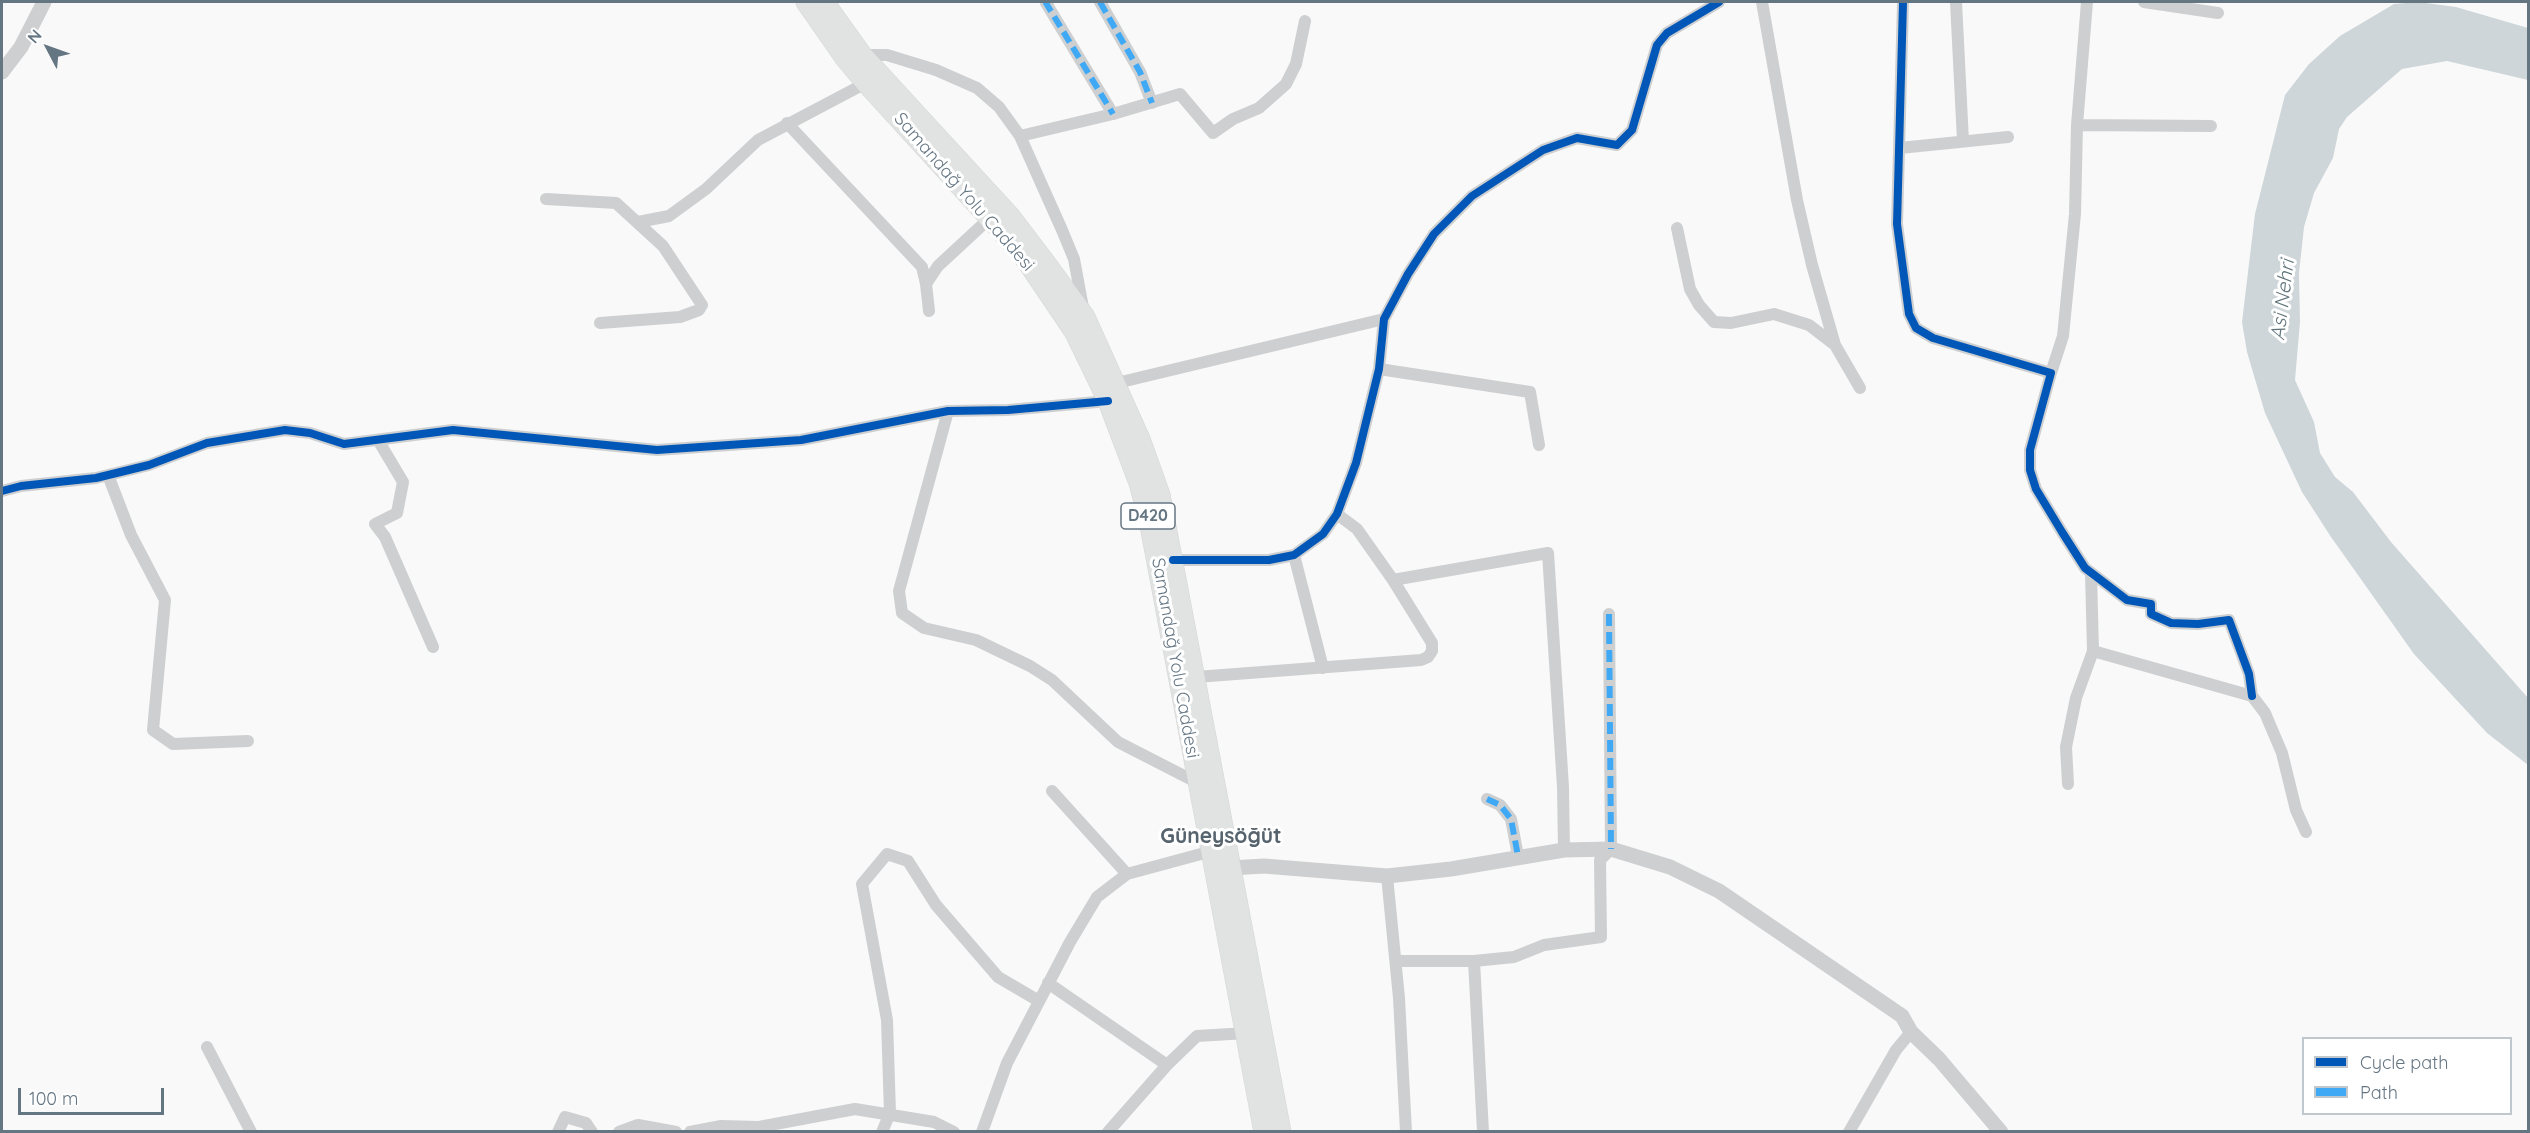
<!DOCTYPE html>
<meta charset="utf-8">
<style>
body{margin:0}
#map{position:relative;width:2530px;height:1133px;overflow:hidden;background:#f9f9f9;font-family:Quicksand,sans-serif}
canvas{display:block}
.frame{position:absolute;inset:0;border:3px solid #657683;pointer-events:none}
.legend{position:absolute;left:2302px;top:1037px;width:210px;height:78px;box-sizing:border-box;background:#fff;border:2px solid #c1c8cd;margin:0;padding:8px 10px;list-style:none;font-size:18px;color:#657683}
.legend li{display:flex;align-items:center;gap:12px;height:30px}
.legend b{width:30px;border:2px solid #c1c8cd}
.north{position:absolute;left:18px;top:18px;width:60px;height:60px;-webkit-text-stroke:4px #fff;paint-order:stroke;rotate:311deg;font-size:16px;font-weight:700;line-height:24px;text-align:center;color:#657683}
.north::after{content:'';display:block;margin:auto;width:21px;height:27px;background:#657683;clip-path:polygon(50% 0,100% 100%,50% 72%,0 100%)}
.scale{position:absolute;left:18px;top:1088px;width:146px;height:27px;box-sizing:border-box;border:3px solid #657683;border-top:0;padding-left:8px;font-size:18px;line-height:21px;white-space:nowrap;color:#657683;-webkit-text-stroke:4px #fff;paint-order:stroke}
</style>
<div id="map">
<canvas width="2530" height="1133"></canvas>
<div class="frame"></div>
<ul class="legend">
<li><b style="height:8px;background:#0057b8"></b>Cycle path</li>
<li><b style="height:8px;background:#3fa9f5"></b>Path</li>
</ul>
<div class="north">N</div>
<div class="scale">100 m</div>
</div>
<script>
const c = document.querySelector('canvas').getContext('2d');
c.lineJoin = 'round';
function paint(path, color) { c.fillStyle = color; c.fill(path, 'evenodd'); }
const shape = rows => new Path2D(rows.map(r => 'M' + r).join(''));
function strokePath(path, color, width, dash) { c.strokeStyle = color; c.lineWidth = width; c.lineCap = dash ? 'butt' : 'round'; c.setLineDash(dash || []); c.stroke(path); }
function drawText(font, color, halo, rows, align = 'center') {
  c.font = font + ' Quicksand,sans-serif'; c.lineWidth = 6; c.setLineDash([]); c.textBaseline = 'middle'; c.strokeStyle = halo; c.fillStyle = color; for (const [text, x, y, turn = 0] of rows) {
    c.save(); c.translate(x, y); c.rotate((+turn || 0) * Math.PI / 180); c.textAlign = isNaN(turn) ? turn : align; if (halo) c.strokeText(text, 0, 0); c.fillText(text, 0, 0); c.restore();
  }
}
paint(shape([
 [2418,2,2456,7,2528,28,2528,80,2447,61,2402,69,2347,117,2339,129,2333,158,2314,193,2304,227,2299,273,2300,322,2295,380,2314,422,2320,453,2335,477,2353,492,2391,542,2528,698,2528,765,2487,733,2414,654,2331,537,2302,492,2265,413,2247,352,2242,322,2255,214,2285,95,2309,64,2340,36,2394,4]
]), '#ced6d9');
const trunk = shape([
 [806,2,845,58,866,83,1022,254,1074,331,1108,401,1139,483,1149,520,1264,1132],
 [824,2,862,55,1010,216,1045,262,1085,317,1140,439,1160,495,1281,1132]
]);
strokePath(trunk, '#d5d6d6', 21);
strokePath(shape([
 [1048,2,1046,3,1113,114],
 [1100,2,1140,72,1152,103],
 [1762,2,1797,200,1812,265,1835,345,1860,388],
 [1903,2,1897,224,1909,314,1916,328,1933,338,2051,373,2030,450,2030,470,2036,489,2062,532,2085,568,2127,600,2151,604,2151,614,2171,623,2198,624,2229,620,2249,674,2252,696],
 [1956,2,1963,141],
 [2144,2,2218,13],
 [862,55,887,55,936,70,977,88,999,107,1020,136,1062,230,1074,259,1084,313],
 [787,123,922,267,926,284],
 [2077,125,2211,126],
 [1020,136,1113,114,1180,94,1213,133,1233,119,1259,108,1286,84,1296,64,1305,21],
 [1900,148,2008,137],
 [546,199,616,203,663,246,702,305,699,310,680,317,600,323],
 [638,222,669,216,706,189,758,140,866,83],
 [1677,228,1690,289,1699,305,1714,322,1731,323,1774,314,1809,325,1835,345],
 [929,311,926,284,938,266,991,217],
 [1379,369,1530,392,1539,445],
 [2051,373,2063,336,2075,214,2077,125,2087,2],
 [1117,383,1384,319],
 [948,411,899,591,902,613,924,628,976,640,1030,666,1052,680,1118,742,1198,783],
 [378,440,403,482,397,513,375,524,385,537,433,647],
 [108,475,131,535,165,600,153,730,173,744,248,741],
 [2,491,21,486,96,478,149,465,207,443,285,430,310,433,344,444,453,430,657,450,801,440,948,411,1008,410,1108,401],
 [1337,514,1357,529,1393,580,1548,553,1563,787,1564,850],
 [1294,555,1323,668],
 [1173,560,1269,560,1294,555,1323,534,1337,514,1356,463,1379,369,1384,319,1408,274,1434,234,1472,196,1543,150,1577,138,1617,145,1632,130,1657,45,1667,33,1719,2],
 [2093,651,2252,696,2265,713,2282,753,2296,810,2306,832],
 [1196,677,1421,660,1428,657,1432,651,1432,643,1393,580],
 [2068,784,2066,747,2076,698,2093,651,2091,573],
 [1052,791,1127,874],
 [1487,799,1500,805,1511,819,1518,856],
 [1387,876,1399,998,1406,1132],
 [1396,961,1474,961,1514,957,1544,945,1601,937,1600,860,1611,849,1609,614],
 [1474,961,1483,1132],
 [1048,983,1167,1065],
 [207,1047,251,1132],
 [558,1132,565,1117,586,1123,592,1132],
 [619,1132,638,1125,676,1132],
 [690,1132,721,1126,759,1127,855,1109,934,1122,954,1132],
 [882,1132,890,1113,887,1020,862,884,887,854,908,861,936,905,998,977,1039,1001],
 [982,1132,1007,1063,1070,942,1097,897,1127,874,1212,851],
 [1108,1132,1167,1065,1197,1036,1247,1033],
 [1849,1132,1896,1050,1911,1032]
]), '#cecfd0', 12);
strokePath(shape([
 [2,72,21,47,44,2],
 [1230,868,1264,866,1387,876,1451,869,1564,850,1611,849,1670,867,1719,891,1902,1016,1911,1032,1939,1059,2001,1132]
]), '#cecfd0', 15);
strokePath(trunk, '#e1e2e2', 20);
strokePath(shape([
 [1048,2,1046,3,1113,114],
 [1100,2,1140,72,1152,103],
 [1609,614,1611,849],
 [1487,799,1500,805,1511,819,1518,856]
]), '#3fa9f5', 6, [12, 6]);
strokePath(shape([
 [1903,2,1897,224,1909,314,1916,328,1933,338,2051,373,2030,450,2030,470,2036,489,2062,532,2085,568,2127,600,2151,604,2151,614,2171,623,2198,624,2229,620,2249,674,2252,696],
 [2,491,21,486,96,478,149,465,207,443,285,430,310,433,344,444,453,430,657,450,801,440,948,411,1008,410,1108,401],
 [1173,560,1269,560,1294,555,1323,534,1337,514,1356,463,1379,369,1384,319,1408,274,1434,234,1472,196,1543,150,1577,138,1617,145,1632,130,1657,45,1667,33,1719,2]
]), '#0057b8', 8);
for (const [x, y, w] of [
 [1148,516,54]
]) { const box = new Path2D(); box.roundRect(x - w / 2, y - 13, w, 26, 4.5); c.fillStyle = '#fff'; c.fill(box); strokePath(box, '#657683', 1.5); }
drawText('bold 16px', '#657683', null, [
 ["D420",1148,516]
]);
drawText('18px', '#657683', '#fff', [
 ["Samandağ Yolu Caddesi",964,192,49],
 ["Samandağ Yolu Caddesi",1175,658,80]
]);
drawText('italic 20px', '#60757c', '#fff', [
 ["Asi Nehri",2283,300,-83]
]);
drawText('bold 21px', '#57646e', '#fff', [
 ["Güneysöğüt",1221,837]
]);
</script>
